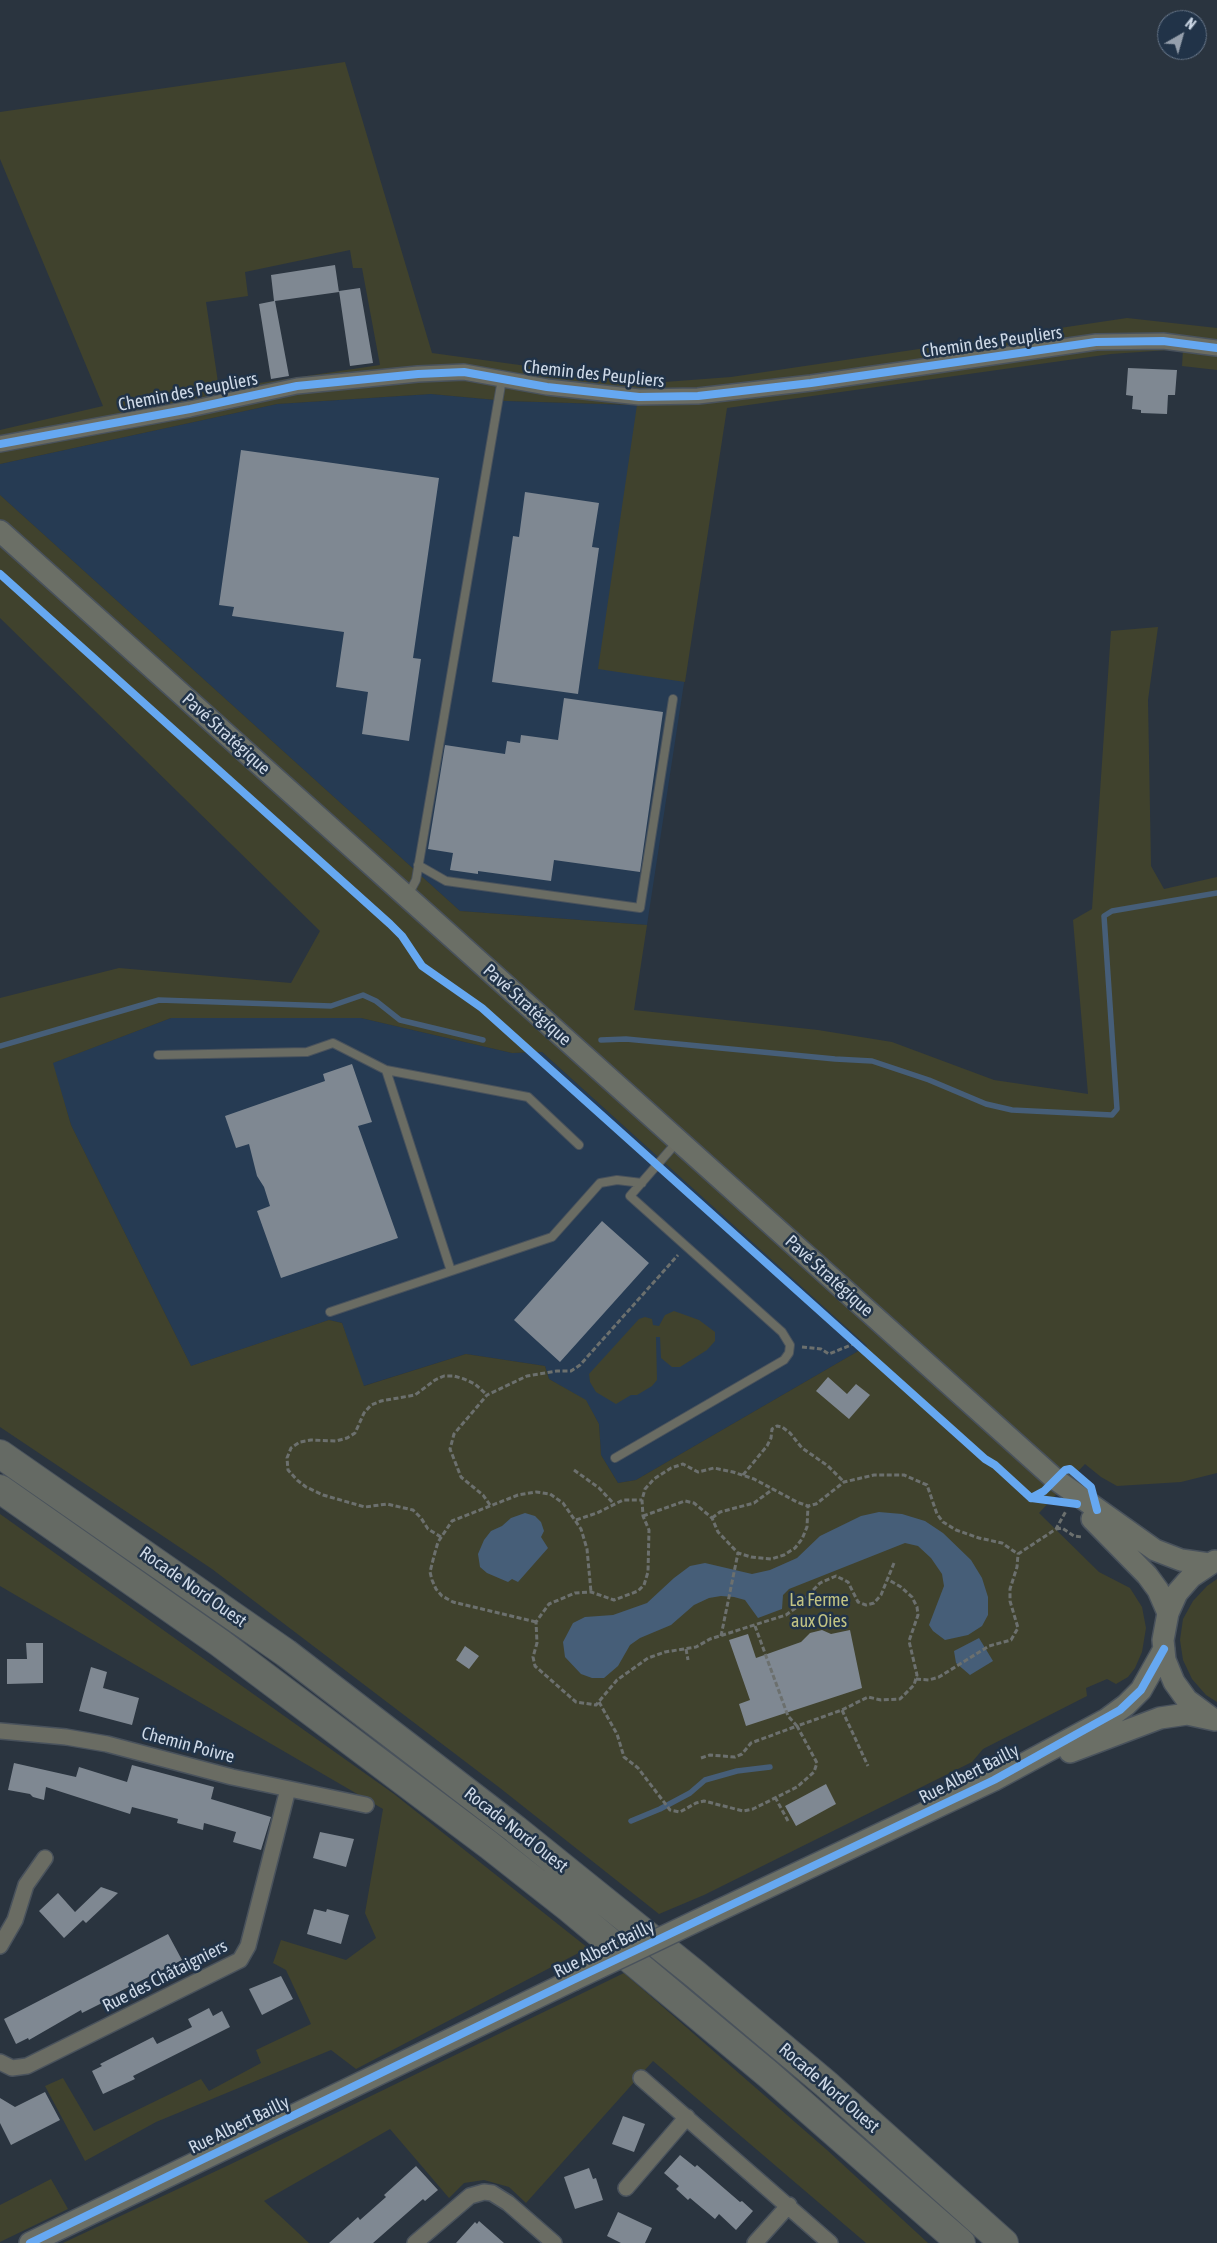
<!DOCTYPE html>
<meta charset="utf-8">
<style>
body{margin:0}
#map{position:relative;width:1217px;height:2243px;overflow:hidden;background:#2a343f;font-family:"Asap Condensed",sans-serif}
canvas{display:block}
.north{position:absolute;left:1157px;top:10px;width:50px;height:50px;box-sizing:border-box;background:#213348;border:1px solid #667588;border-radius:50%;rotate:38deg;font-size:14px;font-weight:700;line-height:20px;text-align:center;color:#ced9e7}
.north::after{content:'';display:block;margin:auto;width:18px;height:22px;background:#959fac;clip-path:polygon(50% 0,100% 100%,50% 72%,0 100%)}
</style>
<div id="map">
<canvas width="1217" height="2243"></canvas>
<div class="north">N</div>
</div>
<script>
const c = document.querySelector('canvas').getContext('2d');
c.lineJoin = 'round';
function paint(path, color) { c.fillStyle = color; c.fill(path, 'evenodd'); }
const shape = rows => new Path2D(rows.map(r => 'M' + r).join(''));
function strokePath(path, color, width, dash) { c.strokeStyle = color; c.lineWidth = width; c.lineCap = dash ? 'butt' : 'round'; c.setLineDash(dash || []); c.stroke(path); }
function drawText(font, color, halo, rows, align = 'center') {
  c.font = font + ' "Asap Condensed",sans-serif'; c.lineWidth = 5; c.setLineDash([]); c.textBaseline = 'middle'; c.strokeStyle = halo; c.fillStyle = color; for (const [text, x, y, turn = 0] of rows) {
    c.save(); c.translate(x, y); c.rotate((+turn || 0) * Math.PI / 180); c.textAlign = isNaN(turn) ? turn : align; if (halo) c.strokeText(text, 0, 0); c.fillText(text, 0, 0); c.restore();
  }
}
paint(shape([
 [431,394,507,401,726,408,647,925,460,911,0,495,0,464,277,404],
 [171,1018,361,1018,512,1053,542,1052,867,1346,636,1480,618,1483,601,1455,599,1424,586,1401,549,1379,545,1366,466,1354,363,1386,342,1323,329,1320,191,1366,71,1125,52,1063]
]), '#263b53');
paint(shape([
 [345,62,432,353,651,383,731,377,1127,318,1217,328,1217,370,1182,366,1183,349,1111,354,727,408,685,682,598,669,637,405,507,401,431,394,277,404,0,464,0,430,103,406,0,159,0,112],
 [350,250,353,268,362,268,380,365,219,389,206,302,248,296,245,272],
 [0,495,460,911,647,925,634,1010,818,1030,892,1042,994,1080,1088,1094,1073,920,1092,909,1111,631,1158,627,1148,700,1151,866,1164,889,1217,877,1217,1473,1181,1482,1117,1486,1101,1477,1085,1464,1039,1513,1099,1572,1130,1588,1142,1607,1146,1628,1142,1652,1135,1668,1128,1677,1116,1684,1107,1679,1086,1688,1087,1696,983,1749,972,1762,704,1895,659,1914,500,1788,212,1569,0,1427,0,998,119,968,291,983,320,931,0,618],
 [171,1018,361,1018,512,1053,542,1052,867,1346,636,1480,618,1483,601,1455,599,1424,586,1400,549,1379,545,1366,466,1354,364,1386,342,1323,329,1320,191,1366,71,1125,53,1063],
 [674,1311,699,1320,715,1332,715,1341,707,1350,680,1367,672,1367,661,1358,660,1337,656,1337,657,1380,652,1386,637,1395,631,1395,616,1404,596,1392,590,1382,589,1374,639,1319,645,1317,652,1319,653,1325,659,1326,665,1315],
 [0,1514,394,1794,588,1948,356,2069,331,2050,156,2122,85,2161,45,2086,63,2078,94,2131,201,2079,209,2091,261,2063,256,2050,311,2024,286,1970,273,1963,281,1940,346,1960,376,1938,365,1913,383,1809,0,1586],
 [1217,1579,1217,1702,1206,1695,1192,1679,1183,1660,1180,1640,1183,1619,1193,1601,1207,1586],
 [624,1973,827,2150,928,2243,866,2243,653,2061,526,2203,509,2187,484,2180,464,2183,449,2198,390,2129,264,2201,309,2243,63,2243,231,2164],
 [51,2179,68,2209,0,2242,0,2205]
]), '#40422d');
paint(shape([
 [879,1512,902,1514,925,1521,943,1533,971,1560,982,1578,988,1597,988,1615,982,1626,968,1635,945,1640,933,1631,929,1625,944,1586,942,1574,931,1558,918,1546,905,1543,789,1589,783,1595,782,1609,758,1618,745,1600,734,1597,721,1596,709,1598,694,1605,671,1625,640,1638,630,1645,618,1666,604,1678,592,1678,581,1674,565,1657,563,1642,573,1623,585,1617,613,1615,647,1603,674,1578,690,1566,705,1563,752,1574,770,1570,797,1558,820,1536,861,1516],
 [525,1513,535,1516,541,1522,544,1531,541,1537,548,1548,518,1582,512,1579,508,1582,487,1573,480,1567,478,1554,484,1540,491,1531,502,1526,511,1518],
 [979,1638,993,1661,970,1675,956,1663,954,1651]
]), '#465e78');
strokePath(shape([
 [601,1040,626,1039,835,1059,872,1061,929,1080,986,1104,1012,1110,1112,1115,1117,1109,1104,916,1112,911,1217,893],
 [0,1046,159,1000,331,1006,363,995,376,1001,400,1020,483,1040],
 [631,1821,660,1809,690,1793,705,1780,737,1771,770,1767]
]), '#465e78', 5.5);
paint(shape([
 [335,265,339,292,275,301,289,376,271,379,259,304,274,301,271,275],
 [360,288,373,363,350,366,339,291],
 [1128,368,1177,370,1175,395,1168,395,1167,414,1141,413,1141,410,1132,409,1133,396,1126,395],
 [241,450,439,478,413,658,421,659,409,741,362,734,368,692,336,687,344,632,232,616,234,607,219,605],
 [525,492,599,503,592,547,599,548,578,694,492,682,513,536,519,537],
 [564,698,663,712,640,872,554,860,551,881,478,871,478,874,450,870,453,853,428,849,445,745,505,754,507,741,520,743,521,735,558,740],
 [352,1064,372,1122,358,1126,398,1238,281,1278,257,1211,270,1206,264,1187,257,1176,249,1144,236,1148,225,1116,325,1081,323,1074],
 [602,1221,649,1263,560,1362,514,1320],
 [828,1377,847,1394,856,1384,870,1395,849,1419,816,1391],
 [822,1630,831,1634,850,1630,862,1688,746,1726,739,1704,750,1700,729,1640,748,1634,756,1658,801,1642,810,1633],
 [26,1643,43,1643,43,1683,7,1684,7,1659,27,1659],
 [465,1646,479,1656,469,1669,456,1660],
 [91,1667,107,1672,103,1688,139,1698,132,1725,79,1711],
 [14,1763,76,1777,79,1767,127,1782,132,1765,214,1787,211,1799,271,1817,261,1850,233,1842,236,1832,204,1823,203,1830,177,1823,178,1819,132,1807,130,1814,46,1787,44,1800,33,1797,30,1794,8,1790],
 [826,1784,836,1804,796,1826,785,1806],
 [320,1832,354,1839,346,1867,313,1858],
 [101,1887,118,1893,86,1923,83,1920,64,1938,39,1911,58,1893,75,1912],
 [314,1909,326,1912,327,1909,349,1915,341,1944,307,1934],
 [168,1934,182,1960,101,2001,102,2003,82,2013,81,2010,29,2040,28,2038,16,2044,4,2019],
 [281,1976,293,1999,262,2015,249,1989],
 [209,2008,213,2016,222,2011,230,2027,133,2076,135,2079,103,2094,92,2071,102,2066,100,2064,153,2037,157,2044,192,2027,188,2019],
 [45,2092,60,2120,11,2145,0,2123,0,2098,15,2107],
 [623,2116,645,2124,634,2152,612,2144],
 [680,2155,695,2167,697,2165,740,2202,742,2201,753,2211,736,2230,719,2214,715,2219,690,2198,688,2200,676,2189,679,2186,664,2173],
 [416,2166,438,2190,425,2201,423,2199,373,2243,329,2243,358,2217,360,2220,386,2197,384,2195],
 [589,2168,593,2179,596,2178,603,2200,575,2209,564,2177],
 [618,2212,652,2228,645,2243,621,2243,607,2236],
 [479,2221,504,2243,456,2243,475,2222,477,2224]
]), '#7f8892');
const lane = shape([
 [418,865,446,881,640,908,673,699],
 [408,895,416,880,502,379],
 [158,1055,307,1052,333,1043,386,1070,451,1271],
 [386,1070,528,1097,579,1145],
 [330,1312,552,1237,600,1183,617,1180,642,1183],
 [615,1458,784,1360,789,1353,790,1345,782,1332,630,1196,677,1142]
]);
const street = shape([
 [0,444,190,409,297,386,418,374,464,372,547,387,639,397,698,396,811,383,1096,342,1163,341,1217,348],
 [0,1731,66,1737,107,1744,232,1777,366,1805],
 [0,1946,15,1920,26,1885,45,1858],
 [0,2062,12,2068,27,2066,240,1960,248,1946,288,1789],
 [641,2078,830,2243],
 [626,2188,687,2117],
 [415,2243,470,2196,484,2192,492,2193,508,2203,554,2243],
 [755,2243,789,2205]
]);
const secondary = shape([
 [0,531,1055,1479,1155,1550,1181,1560,1209,1564],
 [1092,1519,1147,1575,1158,1590,1168,1613],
 [1210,1717,1187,1700,1174,1682,1165,1660,1163,1640,1168,1613,1177,1593,1191,1577,1215,1561],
 [1070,1752,1160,1718,1187,1714,1215,1720],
 [709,1915,994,1780,1107,1719,1126,1705,1141,1690,1164,1649],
 [30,2243,573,1980]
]);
const highway = shape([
 [0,1454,286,1653,515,1829,695,1974,826,2084,1004,2243],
 [0,1489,220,1643,489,1845,569,1908,768,2074,961,2243]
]);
strokePath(lane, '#49525c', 10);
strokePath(street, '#49525c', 18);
strokePath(secondary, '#49525c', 24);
strokePath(highway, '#49525c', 30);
strokePath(shape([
 [802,1347,821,1349,829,1354,856,1343],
 [574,1470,599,1488,614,1504],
 [743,1475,767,1446,771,1438,772,1429,777,1426,782,1427,790,1433,802,1448,828,1466,844,1482],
 [490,1505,483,1495,461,1477,450,1449,454,1434,487,1395,527,1376,557,1371,571,1371,580,1365,678,1255],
 [643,1516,685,1501,694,1503,712,1518,718,1532,738,1553,751,1557,771,1559,784,1555,795,1548,802,1539,807,1527,808,1506],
 [712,1518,720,1512,754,1503,773,1489],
 [576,1520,597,1513,623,1500,642,1500],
 [1056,1529,1062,1528,1074,1536,1082,1537],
 [441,1537,428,1529,421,1518,413,1510,387,1504,365,1507,323,1495,306,1487,297,1480,288,1470,287,1458,291,1448,300,1442,311,1440,336,1441,347,1438,355,1433,364,1413,371,1405,381,1401,415,1395,435,1380,444,1376,454,1376,464,1379,475,1384,487,1395],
 [894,1563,881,1595,874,1603,866,1605,858,1602,848,1582,836,1576,820,1583,797,1607,786,1615,710,1639,696,1647,665,1652,648,1658,617,1680,596,1705,576,1702,535,1666,533,1657,537,1643,536,1622,549,1604,575,1593,591,1592,614,1600,638,1591,644,1585,648,1572,649,1530,643,1516,642,1500,645,1489,654,1479,671,1468,683,1464,698,1472,714,1468,733,1472,754,1479,797,1502,808,1506,816,1504,844,1482,874,1475,904,1475,927,1485,937,1514,943,1522,956,1530,979,1538,1002,1543,1018,1554],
 [536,1622,453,1602,442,1596,436,1589,432,1580,430,1572,434,1556,438,1542,452,1521,518,1495,536,1492,550,1494,563,1503,581,1529,587,1549,591,1592],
 [721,1636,738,1553],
 [686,1649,688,1660],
 [916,1679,929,1680,939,1677,989,1646,1011,1640,1018,1628,1010,1601,1010,1589,1017,1567,1018,1554,1056,1529,1066,1511],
 [599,1702,617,1734,624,1757,638,1768,670,1810,680,1812,696,1803,704,1801,743,1811,753,1809,797,1787,814,1772,817,1763,797,1726,842,1710,868,1697,881,1700,900,1699,914,1685,917,1675,909,1641,918,1615,917,1607,912,1597,901,1587,887,1579],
 [842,1710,868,1766],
 [701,1758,710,1755,735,1757,742,1754,751,1743,797,1726,788,1716,755,1626],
 [775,1797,788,1821]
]), '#6c706e', 3, [5, 2.5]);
strokePath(lane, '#6a6c63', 8);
strokePath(street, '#6a6c63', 15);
strokePath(secondary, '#6b6f66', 21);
strokePath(highway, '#656a64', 28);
const secondaryBridge = shape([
 [573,1980,709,1915]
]);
strokePath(secondaryBridge, '#49525c', 24, []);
strokePath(secondaryBridge, '#6b6f66', 21);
strokePath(shape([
 [0,444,190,409,297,386,418,374,464,372,547,387,639,397,698,396,811,383,1096,342,1163,341,1217,348],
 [0,574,390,924,402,936,422,966,482,1008,985,1459,995,1465,1031,1498,1077,1504],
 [1031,1498,1044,1491,1065,1470,1070,1469,1091,1487,1097,1510],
 [30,2243,573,1980,994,1780,1120,1710,1141,1690,1164,1649]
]), '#66a8f1', 8);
drawText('18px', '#ced9e7', '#213348', [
 ["Chemin des Peupliers",992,342,-8],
 ["Chemin des Peupliers",594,374,6],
 ["Chemin des Peupliers",188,392,-11],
 ["Pavé Stratégique",226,734,42],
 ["Pavé Stratégique",527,1005,42],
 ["Pavé Stratégique",829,1276,42],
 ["Rocade Nord Ouest",193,1587,35],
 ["Chemin Poivre",188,1745,15],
 ["Rue Albert Bailly",969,1774,-27],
 ["Rocade Nord Ouest",516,1830,38],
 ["Rue Albert Bailly",604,1949,-26],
 ["Rue des Châtaigniers",165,1976,-27],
 ["Rocade Nord Ouest",829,2088,41],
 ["Rue Albert Bailly",239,2125,-26]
]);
drawText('18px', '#c2c383', '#213348', [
 ["La Ferme",819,1600],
 ["aux Oies",819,1621]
]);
</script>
